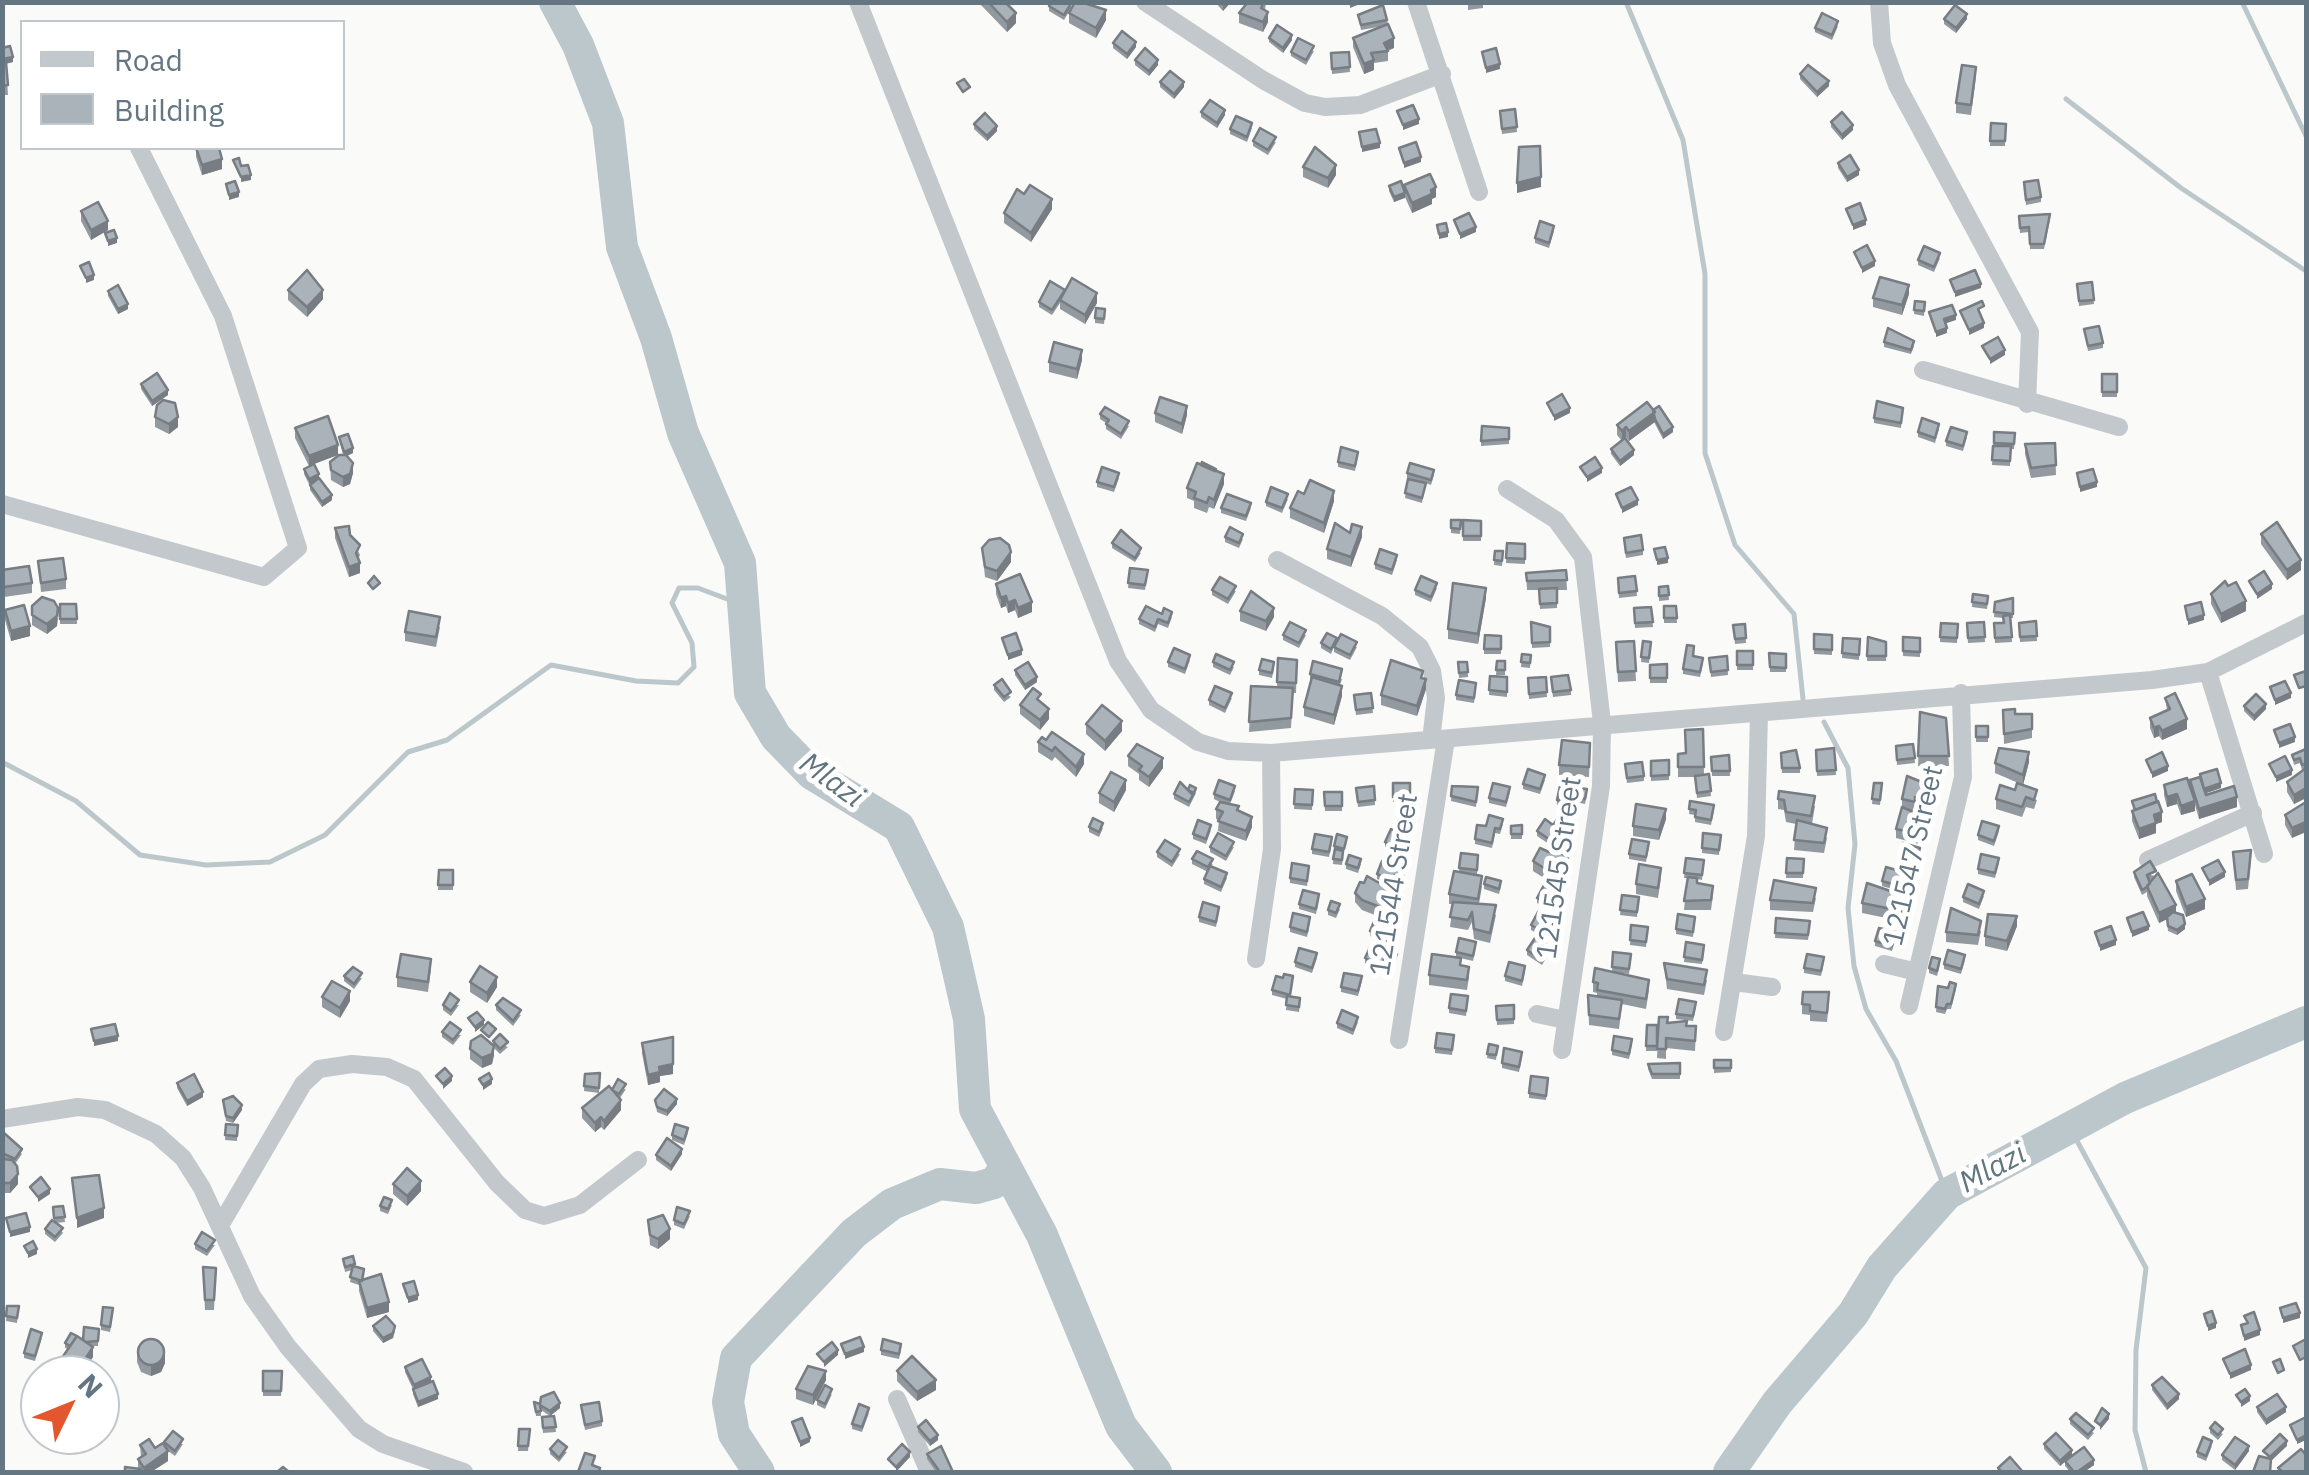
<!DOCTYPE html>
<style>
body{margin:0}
#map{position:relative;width:2309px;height:1475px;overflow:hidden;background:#fafaf8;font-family:"IBM Plex Sans",sans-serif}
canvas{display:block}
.frame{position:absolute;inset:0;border:5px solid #657683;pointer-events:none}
.legend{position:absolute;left:20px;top:20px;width:325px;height:130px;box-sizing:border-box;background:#fff;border:2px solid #c1c8cd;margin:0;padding:12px 18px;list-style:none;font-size:30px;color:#657683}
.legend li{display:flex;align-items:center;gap:20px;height:50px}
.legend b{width:50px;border:2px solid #c1c8cd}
.north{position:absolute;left:20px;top:1355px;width:100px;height:100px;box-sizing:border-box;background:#fff;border:2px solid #c1c8cd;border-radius:50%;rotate:47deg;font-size:28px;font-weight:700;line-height:40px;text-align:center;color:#657683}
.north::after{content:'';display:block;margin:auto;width:35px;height:45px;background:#e4572e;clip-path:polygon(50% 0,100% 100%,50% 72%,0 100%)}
</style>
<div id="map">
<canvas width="2309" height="1475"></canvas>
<div class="frame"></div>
<ul class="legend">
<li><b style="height:12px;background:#c3c8cc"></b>Road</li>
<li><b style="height:28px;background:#aab3b9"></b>Building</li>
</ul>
<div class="north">N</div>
</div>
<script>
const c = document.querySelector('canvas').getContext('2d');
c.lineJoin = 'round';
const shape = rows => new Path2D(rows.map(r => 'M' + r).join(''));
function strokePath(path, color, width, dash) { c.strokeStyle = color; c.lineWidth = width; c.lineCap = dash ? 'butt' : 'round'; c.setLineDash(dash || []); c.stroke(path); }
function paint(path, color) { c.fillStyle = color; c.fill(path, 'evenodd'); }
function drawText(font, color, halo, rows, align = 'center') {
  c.font = font + ' "IBM Plex Sans",sans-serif'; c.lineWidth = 10; c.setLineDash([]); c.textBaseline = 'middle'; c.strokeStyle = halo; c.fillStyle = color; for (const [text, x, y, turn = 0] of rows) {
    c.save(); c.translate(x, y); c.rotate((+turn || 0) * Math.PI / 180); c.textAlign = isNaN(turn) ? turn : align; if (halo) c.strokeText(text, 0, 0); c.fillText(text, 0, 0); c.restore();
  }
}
strokePath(shape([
 [1626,2,1683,140,1705,274,1705,453,1735,545,1794,614,1803,699],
 [2242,2,2306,136],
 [2066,99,2181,188,2306,271],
 [1824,722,1848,768,1855,844,1848,908,1854,966,1866,1009,1896,1061,1947,1194],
 [2,762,76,801,140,855,206,865,270,862,325,835,408,752,447,740,551,665,636,681,678,683,694,667,692,643,672,603,679,588,698,588,743,605],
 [2070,1128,2146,1268,2136,1350,2135,1430,2146,1472]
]), '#bbc7cb', 5);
strokePath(shape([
 [555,2,578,45,608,123,622,247,656,338,683,433,740,563,750,693,776,737,812,774,899,827,948,927,969,1019,975,1109,1042,1235,1121,1426,1156,1472],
 [759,1472,734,1434,728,1402,736,1358,854,1233,892,1204,940,1184,976,1188,994,1183,1006,1167],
 [1729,1472,1777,1403,1853,1314,1882,1267,1947,1194,2125,1098,2306,1022]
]), '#bbc7cb', 32);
strokePath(shape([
 [858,2,1118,661,1151,710,1198,742,1228,751,1271,753,2152,680,2208,672,2306,623],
 [1145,2,1263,80,1305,103,1325,107,1360,105,1442,74],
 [1416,2,1479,192],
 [1879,2,1882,43,1897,85,2030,332,2027,404],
 [1923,370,2119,427],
 [1507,489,1556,520,1583,557,1602,723,1601,786,1562,1050],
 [2,504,264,577,298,548,223,316,139,148],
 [1277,560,1382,616,1420,647,1432,671,1436,698,1431,740],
 [2208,672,2264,854],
 [2148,860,2253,813],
 [1256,959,1272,849,1271,753],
 [1884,964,1917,972],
 [1734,982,1772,987],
 [1909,1006,1963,777,1961,693],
 [1537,1014,1565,1020],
 [1724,1032,1756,836,1759,713],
 [1399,1040,1446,739],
 [2,1119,78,1107,105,1110,156,1134,183,1158,202,1188,252,1296,288,1347,359,1429,383,1444,464,1472],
 [221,1224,303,1084,319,1069,352,1064,387,1067,414,1079,497,1183,525,1210,544,1216,580,1205,638,1160],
 [897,1399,929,1472]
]), '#c3c8cc', 18);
paint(shape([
 [980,2,1005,2,1016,23,1007,32,980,4],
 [1215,2,1231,2,1223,11],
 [1266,2,1265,10,1268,22,1263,32,1239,23,1239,13],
 [1468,2,1483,3,1483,8,1468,10],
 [1049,6,1072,7,1064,20,1049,11],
 [1069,13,1106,20,1096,38,1069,23],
 [1358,15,1387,20,1394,48,1388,51,1388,61,1374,63,1374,70,1364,74,1353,47,1353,38,1384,26,1361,30],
 [1944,19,1967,19,1956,33,1944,24],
 [1838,26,1832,40,1815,32,1815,28],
 [1269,38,1292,40,1283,53,1269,42],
 [1113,43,1136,47,1127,59,1113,48],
 [2,48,13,62,6,64,8,95,2,95],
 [1314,51,1306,65,1291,56,1291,52],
 [1349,52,1350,72,1332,74,1331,53],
 [1135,60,1158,65,1149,76,1135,65],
 [1800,74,1829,86,1817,97,1800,79],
 [1976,77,1971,115,1956,113,1956,103],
 [1160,82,1184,87,1174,99,1160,87],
 [1515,109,1517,132,1502,134,1500,111],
 [1201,112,1225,115,1217,128,1201,117],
 [1831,122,1853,130,1842,140,1831,127],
 [1991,123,2006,124,2005,146,1990,146],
 [974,124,997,131,987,141,974,129],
 [1252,128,1247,142,1230,134,1230,129],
 [1253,141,1276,142,1268,155,1253,146],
 [196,148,222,169,202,175,196,157],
 [1838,163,1859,175,1847,182,1838,168],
 [1303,167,1336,175,1328,188,1303,177],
 [1404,185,1436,197,1432,199,1432,204,1412,213,1405,197,1394,202,1389,191,1389,186,1404,191],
 [2024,187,2041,197,2041,202,2026,205],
 [1052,209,1031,242,1004,223,1004,213],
 [81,211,108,230,91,240,81,221],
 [2019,216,2050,219,2044,249,2030,249,2029,232,2020,233],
 [1554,231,1549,248,1535,243,1535,238],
 [1940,258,1934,272,1918,265,1918,260],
 [2092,282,2094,304,2079,306,2077,284],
 [288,290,323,299,307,317,288,300],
 [1065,290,1097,303,1085,324,1060,309,1060,303,1052,315,1039,307,1039,302],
 [108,291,128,309,118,314,108,296],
 [1909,294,1902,315,1873,307,1873,298],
 [1915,301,1925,302,1924,316,1914,314],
 [1105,314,1104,324,1095,323,1095,318],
 [2084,329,2103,343,2103,348,2088,351],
 [1884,342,1914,346,1911,354,1884,347],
 [1082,360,1077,379,1049,372,1049,362],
 [2102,374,2117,374,2117,397,2102,397],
 [141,384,168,395,152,406,141,389],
 [1647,402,1673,432,1663,439,1654,422,1629,441,1626,437,1622,441,1617,435,1617,425],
 [1903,408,1901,428,1874,423,1874,418],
 [1155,413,1187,415,1182,434,1155,422],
 [1100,414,1129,426,1121,439,1106,429,1106,423,1100,419],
 [328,416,309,466,295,438,295,428],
 [155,417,178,427,169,434,155,427],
 [1939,429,1935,443,1918,437,1918,432],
 [1994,432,2015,433,2014,449,2010,449,2010,466,1992,465],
 [339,437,353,453,347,456,353,473,350,484,343,487,331,480,330,462,343,455],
 [1967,437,1963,451,1946,446,1946,441],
 [1509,439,1509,444,1481,446,1481,441],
 [2055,443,2056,475,2031,478,2025,454,2025,444],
 [1611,449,1634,455,1620,466,1611,454],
 [1358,456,1355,471,1338,467,1338,462],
 [304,469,319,479,332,500,322,507,310,490,310,485,318,480,309,484,304,474],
 [1216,471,1224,484,1214,509,1209,507,1207,513,1194,508,1194,501,1187,498,1187,488],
 [1407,473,1434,475,1431,485,1426,483,1422,503,1405,498,1408,479,1407,478],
 [1119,478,1114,492,1097,487,1097,482],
 [1304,494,1334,501,1324,533,1290,518,1290,508],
 [1288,499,1282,513,1266,506,1266,502],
 [1221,508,1251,508,1246,521,1221,513],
 [1451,520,1461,520,1460,534,1451,533],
 [1463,520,1481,521,1481,541,1463,541],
 [335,528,350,535,360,555,358,559,360,573,349,577,335,538],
 [2261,534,2301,570,2287,580,2261,544],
 [1225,537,1243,539,1239,548,1225,542],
 [1362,537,1351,567,1327,559,1327,549],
 [1112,543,1141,553,1135,562,1112,548],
 [1507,543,1525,544,1525,564,1506,563],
 [1624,543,1643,550,1643,555,1626,558],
 [982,548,1011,562,997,581,985,577],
 [1495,551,1503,556,1502,566,1494,565],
 [1397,560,1392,575,1375,569,1375,564],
 [38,561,66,579,66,589,41,592],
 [1130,568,1148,570,1145,590,1128,588],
 [2,570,32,583,32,593,4,597],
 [1566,570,1567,590,1557,590,1557,608,1540,609,1539,590,1527,590,1526,573],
 [1635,576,1637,596,1619,598,1618,578],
 [996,584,1032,612,1018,618,1015,610,1008,613,1006,606,1001,608,996,594],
 [1668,586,1669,600,1659,601,1659,587],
 [1437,588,1431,602,1415,595,1415,590],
 [1212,590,1236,591,1228,604,1212,595],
 [1973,594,1988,601,1987,609,1972,607],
 [2211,594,2246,611,2221,623,2211,604],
 [1486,598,1478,644,1448,639,1448,629],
 [2013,598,2013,618,2011,618,2012,642,1995,643,1994,623,2003,623,2003,618,1994,617,1995,602],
 [60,604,76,604,77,624,60,624],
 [32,606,58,618,57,626,47,634,32,625],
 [1664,606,1676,606,1677,623,1664,623],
 [1651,607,1653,627,1635,628,1634,608],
 [5,610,30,636,11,641,5,620],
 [1240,611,1274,617,1266,631,1240,621],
 [1162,614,1172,617,1168,628,1158,624,1155,632,1139,624,1139,619],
 [2036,621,2037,641,2020,642,2019,623],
 [1531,622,1550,642,1550,647,1532,648],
 [1984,622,1985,642,1968,643,1967,623],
 [1941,623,1958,624,1957,643,1940,642],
 [1745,624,1746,643,1735,644,1733,625],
 [440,627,436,647,405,641,405,632],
 [1814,634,1832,635,1832,655,1814,654],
 [1283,635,1306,635,1299,648,1283,640],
 [1501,636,1501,654,1484,654,1484,649],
 [1868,637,1886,642,1886,661,1867,661],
 [1903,637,1920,638,1920,657,1903,656],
 [1843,638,1860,639,1859,660,1842,658],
 [1634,641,1636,681,1618,682,1616,642],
 [1643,641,1651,642,1649,663,1641,662],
 [1337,642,1357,647,1350,660,1334,652,1334,647,1331,654,1321,648,1321,643],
 [1737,651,1753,651,1753,670,1737,670],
 [1769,653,1786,654,1786,672,1770,672],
 [1522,654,1531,655,1530,668,1521,667],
 [1694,656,1703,663,1700,677,1683,674,1683,669],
 [1727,656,1728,675,1711,677,1709,658],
 [1278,658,1297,660,1296,693,1293,693,1291,728,1249,732,1251,686,1277,687],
 [1190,660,1185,674,1168,667,1168,662],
 [1497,661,1505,661,1505,675,1496,675],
 [1213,662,1234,667,1230,675,1213,667],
 [1458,662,1467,662,1468,677,1459,678],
 [1667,664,1667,683,1650,683,1650,665],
 [1274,667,1272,678,1259,675,1259,670],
 [1015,670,1037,682,1025,690,1015,675],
 [1310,674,1342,679,1340,685,1342,696,1334,725,1304,716,1304,707,1310,684],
 [1490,676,1507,677,1507,697,1489,695],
 [1546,677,1547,697,1529,699,1528,678],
 [1423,678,1426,689,1417,716,1381,705,1381,695],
 [1551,682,1571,690,1571,695,1553,697],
 [994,685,1011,697,1004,702,994,690],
 [1476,688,1474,703,1456,700,1456,695],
 [1371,693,1373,713,1356,715,1354,695],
 [1232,698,1225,713,1209,705,1209,700],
 [2165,698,2187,729,2162,740,2159,736,2154,738,2150,728,2150,718,2167,710],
 [1041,703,1049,719,1040,730,1020,714,1020,705],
 [2244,706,2266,709,2254,721,2244,711],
 [2003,710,2015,714,2032,714,2032,738,2004,744],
 [1920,712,1946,718,1949,766,1918,766],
 [1086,724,1122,731,1105,751,1086,734],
 [1976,726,1988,726,1988,742,1976,742],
 [1703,729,1704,775,1709,774,1711,796,1697,798,1695,777,1678,777,1678,754,1686,754],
 [1042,737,1084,764,1076,777,1055,757,1052,761,1038,752,1038,742],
 [1590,743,1589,777,1559,775,1559,765],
 [1913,744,1915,763,1897,765,1896,746],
 [1834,748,1836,775,1817,776,1816,750],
 [2306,749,2306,798,2294,804,2287,792,2287,782,2305,769,2302,770,2300,763,2294,765,2292,755],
 [1781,753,1800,768,1800,773,1782,773],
 [1729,755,1730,776,1712,776,1711,757],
 [1128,756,1163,768,1149,787,1139,780,1139,774,1128,766],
 [1669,760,1669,780,1651,781,1651,761],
 [2029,762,2023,785,1995,773,1995,763],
 [1625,769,1644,776,1644,781,1627,783],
 [1545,780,1540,794,1523,789,1523,784],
 [2190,780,2221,788,2205,793,2206,795,2237,807,2199,819,2195,805,2195,811,2181,815,2177,804,2167,807,2164,795,2164,785,2190,787],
 [1393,783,1410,783,1410,802,1393,802],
 [1874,783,1882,783,1880,805,1872,804],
 [1374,786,1375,805,1358,807,1356,788],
 [1452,786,1478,787,1476,807,1451,801],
 [1295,789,1313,790,1312,810,1294,809],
 [1126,790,1114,812,1099,803,1099,793],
 [1188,790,1196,793,1189,807,1174,799,1174,794],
 [2015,790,2037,800,2034,809,2026,807,2022,817,1996,809,1996,799],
 [1235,791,1230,804,1252,827,1246,841,1218,831,1219,820,1216,819,1216,809,1220,802,1214,799,1214,794],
 [1324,792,1342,792,1342,811,1325,811],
 [1510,792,1506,807,1489,803,1489,798],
 [1587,794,1585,804,1576,802,1574,809,1557,805,1557,800],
 [1934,797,1931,811,1915,807,1915,811,1908,810,1927,828,1923,845,1896,838,1896,829,1902,807,1902,799],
 [1778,799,1815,806,1812,824,1827,838,1824,853,1794,850,1796,824,1786,822,1784,810,1778,809],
 [1690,801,1714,810,1711,825,1695,822,1695,815,1689,814],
 [2132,801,2162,822,2156,824,2156,833,2139,839,2132,821,2132,811,2134,811],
 [2306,802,2292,838,2285,825,2285,815],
 [1666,819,1659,840,1633,836,1633,826],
 [1503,824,1500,834,1495,833,1492,848,1475,844,1475,839,1486,826],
 [1522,825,1522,839,1511,839,1511,826],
 [1553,825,1564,827,1552,846,1537,836,1537,831],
 [1089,827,1103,828,1099,837,1089,832],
 [1211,830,1206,844,1193,839,1193,834],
 [1999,831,1994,846,1978,840,1978,835],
 [1703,833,1721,835,1719,855,1702,853],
 [1407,841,1401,854,1385,847,1385,842],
 [1332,842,1329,857,1312,854,1312,849],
 [1347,842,1343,854,1342,865,1333,864,1334,846],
 [1210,847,1234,847,1226,861,1210,852],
 [1649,847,1646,862,1629,859,1629,854],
 [1157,852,1180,854,1172,867,1157,857],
 [2233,852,2251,860,2248,889,2236,890],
 [1461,853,1478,855,1477,875,1462,873,1482,886,1479,904,1496,915,1490,943,1474,939,1472,922,1468,930,1450,927,1453,904,1449,904,1449,894,1459,872],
 [1920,853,1916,867,1899,862,1899,858],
 [1686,858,1704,860,1702,880,1697,879,1697,883,1713,895,1711,910,1684,910,1687,878,1684,878],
 [1787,858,1804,859,1803,878,1786,878],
 [1192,859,1213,864,1211,866,1227,878,1221,892,1204,884,1204,879,1208,872,1192,864],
 [1533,861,1568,868,1558,887,1533,871],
 [1999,863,1995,878,1978,874,1978,869],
 [1346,864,1361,864,1358,873,1346,869],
 [439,870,453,870,453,890,438,890],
 [1309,870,1307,886,1290,883,1290,878],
 [2134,872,2156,876,2185,929,2177,935,2168,931,2167,919,2159,923,2147,896,2147,892,2142,895,2134,877],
 [1377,874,1405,875,1401,883,1395,880,1393,886,1377,879],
 [1903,877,1899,891,1882,886,1882,881],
 [1661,878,1658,898,1636,894,1636,884],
 [2176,881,2205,909,2186,917,2176,891],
 [1484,884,1501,886,1499,894,1484,889],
 [1355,893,1397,903,1391,916,1387,914,1385,919,1362,910,1355,902],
 [1622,895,1639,897,1637,917,1620,915],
 [1984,896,1979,909,1963,902,1963,897],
 [1537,898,1559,898,1553,911,1537,903],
 [1816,898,1813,912,1770,910,1770,900],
 [1319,899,1316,914,1299,909,1299,904],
 [1862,903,1905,906,1901,921,1862,913],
 [1340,909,1336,918,1328,915,1328,910],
 [1219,912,1216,927,1199,922,1199,917],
 [1695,917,1693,937,1676,934,1676,929],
 [1776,918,1810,926,1808,940,1775,938],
 [1310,922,1307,937,1290,932,1290,927],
 [1531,925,1554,925,1547,939,1531,930],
 [1631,925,1648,927,1646,947,1630,945],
 [2017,926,2007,951,1985,946,1985,936],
 [1392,930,1386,943,1370,936,1370,931],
 [1981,931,1978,945,1946,942,1946,932],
 [1896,937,1892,951,1875,946,1875,941],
 [1686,942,1704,950,1702,964,1684,962],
 [1476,947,1473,961,1456,957,1456,952],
 [1527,950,1550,952,1542,965,1527,955],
 [1613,952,1631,954,1629,974,1612,972,1649,990,1646,1009,1622,1004,1619,1029,1589,1025,1588,995,1597,997,1597,993,1593,992,1593,982,1612,972],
 [1387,957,1381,971,1365,963,1365,958],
 [1317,958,1312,973,1295,967,1295,962],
 [1965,960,1961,974,1944,969,1944,964],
 [1824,962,1821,976,1804,973,1804,968],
 [1664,963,1707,980,1704,995,1667,989],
 [1940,964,1937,976,1929,973,1929,968],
 [1461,965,1469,977,1467,990,1429,985,1429,975],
 [431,969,428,992,397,987,397,977],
 [1525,971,1522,986,1505,981,1505,976],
 [344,976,362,978,354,989,344,981],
 [1283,978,1293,981,1290,997,1300,1003,1299,1012,1286,1010,1287,999,1272,995,1272,990],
 [1362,981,1358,996,1341,992,1341,987],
 [470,982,497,987,487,1003,470,992],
 [1938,986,1956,989,1951,1009,1947,1009,1945,1014,1936,1012],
 [1468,996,1466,1016,1449,1013,1449,1008],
 [322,997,350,1001,340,1018,322,1007],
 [1829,1002,1827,1022,1810,1021,1810,1015,1802,1014,1802,1004],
 [443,1005,459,1005,451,1016,443,1010],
 [496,1005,521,1015,513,1026,496,1010],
 [1514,1005,1514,1024,1497,1025,1496,1006],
 [1696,1007,1693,1021,1676,1019,1676,1014],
 [1659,1017,1667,1023,1696,1026,1695,1051,1666,1048,1666,1059,1657,1058],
 [1358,1022,1353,1035,1337,1028,1337,1023],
 [1647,1025,1657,1025,1657,1051,1646,1051],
 [442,1032,461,1035,453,1045,442,1037],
 [1454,1040,1452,1055,1435,1053,1435,1048],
 [493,1041,508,1047,500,1054,494,1048,492,1064,482,1068,470,1059,470,1049,493,1045],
 [642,1043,673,1074,660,1076,660,1082,648,1085,642,1053],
 [1489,1044,1498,1046,1496,1060,1487,1058],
 [1632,1044,1629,1059,1612,1055,1612,1050],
 [1522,1057,1519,1072,1502,1068,1502,1063],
 [1714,1060,1731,1060,1731,1072,1714,1073],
 [1680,1063,1680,1079,1652,1079,1648,1069,1648,1064],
 [600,1073,599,1093,584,1091,585,1074],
 [1548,1078,1546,1100,1529,1098,1529,1093],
 [177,1083,203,1097,187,1106,177,1088],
 [626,1089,620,1098,621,1110,604,1130,601,1127,595,1132,582,1118,582,1108,612,1090],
 [223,1100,242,1110,233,1123,226,1121],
 [655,1100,677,1104,667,1116,657,1112],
 [226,1124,238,1125,237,1141,225,1140],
 [688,1133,684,1145,672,1140,672,1135],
 [2,1135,22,1154,15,1164,18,1184,10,1193,2,1193,2,1159,6,1159,2,1158],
 [682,1154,671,1171,656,1160,656,1155],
 [393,1184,421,1191,407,1206,393,1194],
 [392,1205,388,1214,380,1211,380,1206],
 [63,1206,65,1222,56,1223,63,1233,55,1242,45,1234,45,1229,54,1221,53,1207],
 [690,1216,684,1229,674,1225,674,1220],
 [648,1220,670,1239,658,1249,650,1245],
 [195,1244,215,1245,207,1256,195,1249],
 [343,1259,364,1274,363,1279,389,1312,367,1318,359,1291,359,1285,350,1282,352,1270,345,1272],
 [203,1267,216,1268,214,1310,205,1310],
 [7,1306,19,1306,17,1323,6,1321],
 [113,1313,110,1332,101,1330,101,1325],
 [373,1326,395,1331,393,1338,383,1343,373,1331],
 [99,1329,98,1346,92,1346,93,1357,84,1370,86,1375,55,1375,55,1368,68,1349,65,1348,65,1343,83,1340],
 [42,1338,35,1361,24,1358,24,1353],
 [901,1349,899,1359,881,1355,881,1350],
 [137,1352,165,1363,161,1372,151,1376,141,1372,137,1362],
 [405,1367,431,1382,438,1399,418,1407,413,1394,413,1389,405,1372],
 [263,1371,282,1371,281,1396,263,1396],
 [897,1371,936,1390,917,1401,897,1381],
 [826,1380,813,1405,796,1399,796,1389],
 [2152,1385,2179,1399,2167,1410,2152,1390],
 [832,1394,825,1409,817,1405,817,1400],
 [534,1402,560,1408,550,1416,541,1410,541,1416,536,1416],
 [581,1405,602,1421,602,1426,585,1430],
 [2257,1407,2286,1412,2266,1425,2257,1412],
 [869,1413,862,1432,852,1429,852,1424],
 [554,1416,556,1432,543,1433,542,1417],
 [2070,1419,2094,1433,2088,1440,2070,1424],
 [918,1427,938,1440,930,1446,918,1432],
 [2210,1428,2223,1434,2218,1440,2210,1433],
 [519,1429,530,1429,528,1451,518,1451],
 [163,1443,183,1444,175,1456,168,1451,168,1461,151,1472,125,1472,138,1469,138,1459,141,1457,140,1445,155,1448],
 [2044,1444,2072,1455,2066,1461,2094,1465,2084,1472,2070,1472,2065,1466,2065,1462,2060,1466,2044,1449],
 [2212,1446,2206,1461,2197,1457,2197,1452],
 [550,1449,567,1452,559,1462,550,1454],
 [2249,1451,2235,1470,2222,1460,2222,1455],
 [927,1454,953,1472,936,1472,927,1459]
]), '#929a9f');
paint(shape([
 [1223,2,1231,2,1223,11],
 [1365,2,1350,8,1350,3],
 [1106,10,1106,20,1096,38,1096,28],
 [1268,12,1268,22,1263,32,1263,22],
 [1016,13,1016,23,1007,32,1007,22],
 [1967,14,1967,19,1956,33,1956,28],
 [1292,35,1292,40,1283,53,1283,48],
 [1394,38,1394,48,1384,51,1384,43],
 [1136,42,1136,47,1127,59,1127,54],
 [13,57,13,62,2,64,2,59],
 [1158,60,1158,65,1149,76,1149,71],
 [1374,60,1374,70,1364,74,1364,64],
 [1500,64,1500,69,1486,73,1486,68],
 [1829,81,1829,86,1817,97,1817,92],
 [1184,82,1184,87,1174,99,1174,94],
 [1225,110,1225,115,1217,128,1217,123],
 [1419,119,1419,124,1403,130,1403,125],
 [1853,125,1853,130,1842,140,1842,135],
 [997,126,997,131,987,141,987,136],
 [1380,143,1380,148,1362,152,1362,147],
 [1421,157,1421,162,1404,168,1404,163],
 [222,159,222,169,202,175,202,165],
 [1336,165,1336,175,1328,188,1328,178],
 [1859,170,1859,175,1847,182,1847,177],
 [251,175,251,180,241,182,241,177],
 [1541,177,1541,187,1517,193,1517,183],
 [1436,187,1436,197,1432,199,1432,204,1412,213,1412,203],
 [239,192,239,197,229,200,229,195],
 [1405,193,1405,198,1394,202,1394,197],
 [1052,199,1052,209,1031,242,1031,233],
 [1866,220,1866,225,1853,230,1853,225],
 [108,221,108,230,91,240,91,230],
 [1476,227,1476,232,1460,239,1460,234],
 [1448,232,1448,237,1439,239,1439,234],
 [117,238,117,243,108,246,108,241],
 [1875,261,1875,266,1862,273,1862,268],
 [94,275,94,280,86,283,86,278],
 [1981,284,1981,288,1955,297,1955,292],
 [1909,285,1909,294,1902,315,1902,305],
 [323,290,323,299,307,317,307,307],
 [1097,293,1097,303,1085,324,1085,315],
 [128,304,128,309,118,314,118,309],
 [1956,315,1956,320,1944,324,1944,319],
 [1984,323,1984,328,1969,335,1969,330],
 [1947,328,1947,333,1936,337,1936,332],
 [1082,350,1082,360,1077,379,1077,369],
 [2005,350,2005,355,1990,364,1990,359],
 [168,390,168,395,152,406,152,401],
 [1187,406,1187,415,1182,434,1182,424],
 [1570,408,1570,413,1554,421,1554,416],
 [1655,412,1655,422,1629,441,1629,431],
 [178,417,178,427,169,434,169,424],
 [1626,427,1626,437,1622,441,1622,431],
 [1673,427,1673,432,1663,439,1663,434],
 [338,445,338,455,309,466,309,456],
 [353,448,353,453,344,457,344,452],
 [1634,450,1634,455,1620,466,1620,461],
 [353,463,353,473,350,484,343,487,343,477],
 [1602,468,1602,473,1587,482,1587,477],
 [319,474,319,479,309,484,309,479],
 [1224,474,1224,484,1214,509,1214,500],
 [2097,482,2097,487,2080,492,2080,487],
 [1334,491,1334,501,1324,533,1324,523],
 [332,495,332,500,322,507,322,502],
 [1638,500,1638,505,1622,513,1622,508],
 [1362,527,1362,537,1351,567,1351,557],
 [1011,552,1011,562,997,581,997,571],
 [1668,558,1668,563,1657,565,1657,560],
 [2301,560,2301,570,2287,580,2287,570],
 [360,563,360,573,349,577,349,567],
 [2272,584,2272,589,2257,599,2257,594],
 [1486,588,1486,598,1478,644,1478,634],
 [1006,596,1006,606,1001,608,1001,598],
 [1015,600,1015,610,1008,613,1008,603],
 [2246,601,2246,611,2221,623,2221,614],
 [1032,602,1032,612,1018,618,1018,608],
 [58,608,57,626,47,634,47,624],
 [1274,608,1274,617,1266,631,1266,621],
 [2204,615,2204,620,2188,625,2188,620],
 [30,626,30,636,11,641,11,631],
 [1022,650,1022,655,1008,660,1008,655],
 [1037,677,1037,682,1025,690,1025,685],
 [1426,679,1426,689,1417,716,1417,706],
 [1342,686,1342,696,1334,725,1334,715],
 [2291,693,2291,698,2275,705,2275,700],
 [2266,704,2266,709,2254,721,2254,716],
 [1049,709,1049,719,1040,730,1040,720],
 [2187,719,2187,729,2162,740,2162,731],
 [1122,721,1122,731,1105,751,1105,741],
 [2159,726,2159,736,2154,738,2154,728],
 [2295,737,2295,742,2279,748,2279,743],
 [2029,752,2029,762,2023,785,2023,775],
 [1084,754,1084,764,1076,777,1076,767],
 [1163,758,1163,768,1149,787,1149,777],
 [2168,766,2168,771,2152,778,2152,773],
 [2292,770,2292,775,2276,782,2276,777],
 [1126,780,1126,790,1114,812,1114,802],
 [2221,783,2221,788,2204,794,2204,789],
 [2306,788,2306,798,2294,804,2294,795],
 [2177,794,2177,804,2167,807,2167,797],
 [2237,797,2237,807,2199,819,2199,809],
 [2195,801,2195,811,2181,815,2181,806],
 [1666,809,1666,819,1659,840,1659,830],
 [2162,812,2162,822,2156,824,2156,833,2139,839,2139,829,2154,815],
 [1252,817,1252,827,1246,841,1246,831],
 [1564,822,1564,827,1552,846,1552,841],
 [2306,822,2306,832,2292,838,2292,828],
 [1568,858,1568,868,1558,887,1558,877],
 [2225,872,2225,877,2209,886,2209,881],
 [1397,893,1397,903,1391,916,1391,906],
 [2205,899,2205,909,2186,917,2186,907],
 [2176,905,2176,915,2159,923,2159,913],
 [2017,916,2017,926,2007,951,2007,941],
 [2185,924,2185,929,2177,935,2177,930],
 [2149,926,2149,930,2132,937,2132,932],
 [2116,940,2116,945,2100,951,2100,946],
 [497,977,497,987,487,1003,487,993],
 [350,991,350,1001,340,1018,340,1008],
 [484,1020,484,1025,475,1032,475,1027],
 [118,1036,118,1041,94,1046,94,1041],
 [494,1046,494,1056,492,1064,482,1068,482,1058],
 [673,1064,673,1074,660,1076,660,1082,648,1085,648,1075,659,1067],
 [452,1076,452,1081,443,1089,443,1084],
 [492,1079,492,1084,483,1090,483,1085],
 [203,1092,203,1097,187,1106,187,1101],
 [677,1099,677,1104,667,1116,667,1111],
 [621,1100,621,1110,604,1130,604,1121],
 [242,1105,242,1110,233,1123,233,1118],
 [601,1117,601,1127,595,1132,595,1123],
 [682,1149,682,1154,671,1171,671,1166],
 [18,1174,18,1184,10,1193,10,1183],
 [421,1181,421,1191,407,1206,407,1196],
 [50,1189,50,1194,38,1202,38,1197],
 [104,1208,104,1218,77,1228,77,1218],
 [30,1227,30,1232,10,1237,10,1232],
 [670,1229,670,1239,658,1249,658,1239],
 [37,1249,37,1254,28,1258,28,1253],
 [418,1295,418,1300,408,1303,408,1298],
 [389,1302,389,1312,367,1318,367,1308],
 [2300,1313,2300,1318,2283,1323,2283,1318],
 [2216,1323,2216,1328,2208,1331,2208,1326],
 [395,1326,393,1338,383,1343,383,1338],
 [2260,1330,2260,1335,2244,1341,2244,1336],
 [93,1347,93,1357,81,1375,80,1367],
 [864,1347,864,1352,845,1359,845,1354],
 [838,1350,838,1355,824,1367,824,1362],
 [165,1353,165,1363,161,1372,151,1376,151,1366],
 [2251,1365,2251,1370,2230,1379,2230,1374],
 [826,1371,826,1380,813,1405,813,1395],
 [431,1377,431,1382,414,1390,414,1385],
 [936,1380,936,1390,917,1401,917,1392],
 [438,1394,438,1399,418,1407,418,1402],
 [2179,1394,2179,1399,2167,1410,2167,1405],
 [2250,1396,2250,1401,2241,1407,2241,1402],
 [560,1403,560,1408,550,1416,550,1411],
 [2286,1407,2286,1412,2266,1425,2266,1420],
 [2109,1414,2109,1419,2100,1430,2100,1425],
 [938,1435,938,1440,930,1446,930,1441],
 [2306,1435,2306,1440,2297,1444,2297,1440],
 [810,1438,810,1442,800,1447,800,1442],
 [2287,1441,2287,1446,2271,1461,2270,1472,2270,1457],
 [2249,1446,2249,1451,2235,1470,2235,1465],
 [2072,1450,2072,1455,2060,1466,2060,1461],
 [168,1451,168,1461,151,1472,144,1472,144,1468],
 [910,1452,910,1457,896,1472,896,1467],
 [2094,1460,2094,1465,2084,1472,2077,1472]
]), '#777d82');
const building = shape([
 [988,2,1005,2,1016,13,1007,22,988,2],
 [1051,2,1072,2,1064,15,1049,6,1051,2],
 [1075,2,1081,2,1106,10,1096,28,1069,13,1075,2],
 [1248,2,1264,2,1261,8,1268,12,1263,22,1239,13,1248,2],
 [1383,5,1387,20,1361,25,1358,15,1383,5],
 [1955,5,1967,14,1956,28,1944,19,1955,5],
 [1822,13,1838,21,1832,35,1815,28,1822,13],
 [1388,24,1394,38,1384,43,1388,51,1371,53,1374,60,1364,64,1353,38,1388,24],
 [1277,25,1292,35,1283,48,1269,38,1277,25],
 [1122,31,1136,42,1127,54,1113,43,1122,31],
 [1298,38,1314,46,1306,60,1291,52,1298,38],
 [10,46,13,57,2,59,2,48,10,46],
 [1145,48,1158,60,1149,71,1135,60,1145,48],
 [1496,48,1500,64,1486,68,1482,52,1496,48],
 [1349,52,1350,67,1332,69,1331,53,1349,52],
 [6,62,8,85,2,86,2,63,6,62],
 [1808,65,1829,81,1817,92,1800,74,1808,65],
 [1962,65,1976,67,1971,105,1956,103,1962,65],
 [1170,71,1184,82,1174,94,1160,82,1170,71],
 [964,79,970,87,963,92,957,83,964,79],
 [1210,100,1225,110,1217,123,1201,112,1210,100],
 [1413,105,1419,119,1403,125,1397,111,1413,105],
 [1515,109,1517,127,1502,129,1500,111,1515,109],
 [1842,112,1853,125,1842,135,1831,122,1842,112],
 [985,113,997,126,987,136,974,124,985,113],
 [1236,116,1252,123,1247,137,1230,129,1236,116],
 [1991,123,2006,124,2005,141,1990,141,1991,123],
 [1260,128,1276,137,1268,150,1253,141,1260,128],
 [1376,129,1380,143,1362,147,1359,132,1376,129],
 [1416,142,1421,157,1404,163,1399,148,1416,142],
 [1540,146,1541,177,1517,183,1519,147,1540,146],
 [1315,147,1336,165,1328,178,1303,167,1315,147],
 [196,148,219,148,222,159,202,165,196,148],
 [1850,155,1859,170,1847,177,1838,163,1850,155],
 [239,158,241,166,248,165,251,175,241,177,233,160,239,158],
 [1430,174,1436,187,1431,190,1432,194,1412,203,1404,185,1430,174],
 [2038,180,2041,197,2026,200,2024,182,2038,180],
 [235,181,239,192,229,195,226,184,235,181],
 [1401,181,1405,193,1394,197,1389,186,1401,181],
 [1030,185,1052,199,1031,233,1004,213,1017,189,1024,194,1030,185],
 [98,202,108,221,91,230,81,211,98,202],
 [1860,203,1866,220,1853,225,1846,209,1860,203],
 [1469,213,1476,227,1460,234,1454,220,1469,213],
 [2050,214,2044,244,2030,244,2029,227,2020,228,2019,216,2050,214],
 [1540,221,1554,226,1549,243,1535,238,1540,221],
 [1446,223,1448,232,1439,234,1437,225,1446,223],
 [114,230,117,238,108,241,105,233,114,230],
 [1867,245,1875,261,1862,268,1854,252,1867,245],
 [1924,246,1940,253,1934,267,1918,260,1924,246],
 [89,262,94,275,86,278,80,266,89,262],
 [307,270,323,290,307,307,288,290,307,270],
 [1975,270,1981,284,1955,292,1950,280,1975,270],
 [1880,277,1909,285,1902,305,1873,298,1880,277],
 [1072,278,1097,293,1085,315,1060,300,1072,278],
 [1050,281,1065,290,1052,310,1039,302,1050,281],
 [2092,282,2094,300,2079,301,2077,284,2092,282],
 [118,285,128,304,118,309,108,291,118,285],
 [1915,301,1925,302,1924,311,1914,310,1915,301],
 [1982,301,1984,306,1978,309,1984,323,1969,330,1960,311,1982,301],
 [1952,305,1956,315,1944,319,1947,328,1936,332,1929,312,1952,305],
 [1096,308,1105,309,1104,319,1095,318,1096,308],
 [2099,326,2103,343,2088,346,2084,329,2099,326],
 [1888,328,1914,341,1911,350,1884,342,1888,328],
 [1998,337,2005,350,1990,359,1982,346,1998,337],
 [1054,342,1082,350,1077,369,1049,362,1054,342],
 [157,373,168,390,152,401,141,384,157,373],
 [2102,374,2117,374,2117,392,2102,392,2102,374],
 [1562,394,1570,408,1554,416,1547,403,1562,394],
 [1160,397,1187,406,1182,424,1155,413,1160,397],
 [163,400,175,403,178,417,169,424,155,417,157,405,163,400],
 [1877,401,1903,408,1901,423,1874,418,1877,401],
 [1647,402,1655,412,1629,431,1626,427,1622,431,1617,425,1647,402],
 [1659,406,1673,427,1663,434,1655,419,1653,410,1659,406],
 [1105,407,1129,421,1121,434,1106,424,1109,420,1100,414,1105,407],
 [328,416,338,445,309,456,295,428,328,416],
 [1922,418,1939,424,1935,438,1918,432,1922,418],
 [1482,426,1509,428,1509,439,1481,441,1482,426],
 [1951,427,1967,432,1963,446,1946,441,1951,427],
 [1994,432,2015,433,2014,444,1994,443,1994,432],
 [348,434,353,448,344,452,339,437,348,434],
 [1625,438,1634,450,1620,461,1611,449,1625,438],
 [2055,443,2056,465,2031,468,2025,444,2055,443],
 [1993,446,2011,446,2010,461,1992,460,1993,446],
 [1341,447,1358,452,1355,466,1338,462,1341,447],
 [339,455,346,455,353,463,350,474,343,477,331,470,330,462,339,455],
 [1595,457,1602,468,1587,477,1580,467,1595,457],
 [1202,462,1216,469,1215,471,1201,465,1202,462],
 [1197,463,1224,474,1214,500,1209,497,1207,503,1194,498,1196,492,1187,488,1197,463],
 [1410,463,1434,470,1431,480,1407,473,1410,463],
 [314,464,319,474,309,479,304,469,314,464],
 [1102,467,1119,473,1114,487,1097,482,1102,467],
 [2093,469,2097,482,2080,487,2077,473,2093,469],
 [319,478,332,495,322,502,310,485,319,478],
 [1408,479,1426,483,1422,498,1405,493,1408,479],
 [1310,480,1334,491,1324,523,1290,508,1298,491,1304,494,1310,480],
 [1271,487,1288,494,1282,508,1266,502,1271,487],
 [1631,487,1638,500,1622,508,1616,494,1631,487],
 [1227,494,1251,503,1246,516,1221,508,1227,494],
 [1451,520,1461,520,1460,529,1451,528,1451,520],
 [1463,520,1481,521,1481,536,1463,536,1463,520],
 [2277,522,2301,560,2287,570,2261,534,2277,522],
 [1335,523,1350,533,1352,524,1362,527,1351,557,1327,549,1335,523],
 [349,526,350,535,360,545,356,553,360,563,349,567,335,528,349,526],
 [1230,527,1243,534,1239,543,1225,537,1230,527],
 [1121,530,1141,548,1135,558,1112,543,1121,530],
 [1641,535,1643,550,1626,553,1624,538,1641,535],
 [1000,538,1009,545,1011,552,997,571,985,567,982,548,989,540,1000,538],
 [1507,543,1525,544,1525,559,1506,558,1507,543],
 [1665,547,1668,558,1657,560,1654,549,1665,547],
 [1380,549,1397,555,1392,570,1375,564,1380,549],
 [1495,551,1503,551,1502,561,1494,560,1495,551],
 [63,558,66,579,41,583,38,561,63,558],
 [29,566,32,583,4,587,2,570,29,566],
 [1130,568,1148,570,1145,585,1128,583,1130,568],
 [1566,570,1567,580,1527,581,1526,573,1566,570],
 [2264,571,2272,584,2257,594,2249,581,2264,571],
 [1020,574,1032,602,1018,608,1015,600,1008,603,1006,596,1001,598,996,584,1020,574],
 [374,576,380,583,373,589,368,583,374,576],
 [1421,576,1437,583,1431,597,1415,590,1421,576],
 [1635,576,1637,591,1619,593,1618,578,1635,576],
 [1220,577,1236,586,1228,599,1212,590,1220,577],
 [2225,581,2228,586,2236,582,2246,601,2221,614,2211,594,2225,581],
 [1453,583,1486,588,1478,634,1448,629,1453,583],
 [1668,586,1669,595,1659,596,1659,587,1668,586],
 [1557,588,1557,603,1540,604,1539,589,1557,588],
 [1251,591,1274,608,1266,621,1240,611,1251,591],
 [1973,594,1988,596,1987,604,1972,602,1973,594],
 [42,597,54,601,58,608,57,616,47,624,32,615,32,606,42,597],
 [2013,598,2013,614,1994,612,1995,602,2013,598],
 [2201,602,2204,615,2188,620,2185,606,2201,602],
 [60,604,76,604,77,619,60,619,60,604],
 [24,605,30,626,11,631,5,610,24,605],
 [1146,606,1162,614,1164,608,1172,612,1168,623,1158,619,1155,627,1139,619,1146,606],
 [1664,606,1676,606,1677,618,1664,618,1664,606],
 [1651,607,1653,622,1635,623,1634,608,1651,607],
 [409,611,440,617,436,637,405,632,409,611],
 [2010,615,2012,637,1995,638,1994,623,2004,623,2003,616,2010,615],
 [2036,621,2037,636,2020,637,2019,623,2036,621],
 [1290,622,1306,630,1299,643,1283,635,1290,622],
 [1531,622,1550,627,1550,642,1532,643,1531,622],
 [1984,622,1985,637,1968,638,1967,623,1984,622],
 [1941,623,1958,624,1957,638,1940,637,1941,623],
 [1745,624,1746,638,1735,639,1733,625,1745,624],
 [1016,633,1022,650,1008,655,1002,638,1016,633],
 [1327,633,1337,638,1331,649,1321,643,1327,633],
 [1341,634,1357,642,1350,655,1334,647,1341,634],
 [1814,634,1832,635,1832,650,1814,649,1814,634],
 [1485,635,1501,636,1501,649,1484,649,1485,635],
 [1868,637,1886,642,1886,656,1867,656,1868,637],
 [1903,637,1920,638,1920,652,1903,651,1903,637],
 [1843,638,1860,639,1859,655,1842,653,1843,638],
 [1634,641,1636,671,1618,672,1616,642,1634,641],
 [1643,641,1651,642,1649,658,1641,657,1643,641],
 [1687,645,1694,646,1693,656,1703,658,1700,672,1683,669,1687,645],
 [1174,648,1190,655,1185,669,1168,662,1174,648],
 [1737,651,1753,651,1753,665,1737,665,1737,651],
 [1769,653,1786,654,1786,668,1770,667,1769,653],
 [1216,654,1234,662,1230,670,1213,662,1216,654],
 [1522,654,1531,655,1530,663,1521,662,1522,654],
 [1727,656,1728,670,1711,672,1709,658,1727,656],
 [1278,658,1297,660,1296,683,1277,682,1278,658],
 [1262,659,1274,662,1272,673,1259,670,1262,659],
 [1391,660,1423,671,1421,678,1426,679,1417,706,1381,695,1391,660],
 [1313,661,1342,669,1339,682,1310,674,1313,661],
 [1497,661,1505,661,1505,670,1496,670,1497,661],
 [1028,662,1037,677,1025,685,1015,670,1028,662],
 [1458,662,1467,662,1468,672,1459,673,1458,662],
 [1667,664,1667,678,1650,678,1650,665,1667,664],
 [2306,671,2306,686,2299,688,2294,675,2306,671],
 [1568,675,1571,690,1553,692,1551,677,1568,675],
 [1490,676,1507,677,1507,692,1489,690,1490,676],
 [1312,677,1342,686,1334,715,1304,707,1312,677],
 [1546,677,1547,692,1529,694,1528,678,1546,677],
 [1002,679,1011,692,1004,697,994,685,1002,679],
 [1459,680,1476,683,1474,698,1456,695,1459,680],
 [2285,681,2291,693,2275,700,2270,687,2285,681],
 [1215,686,1232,693,1225,708,1209,700,1215,686],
 [1251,686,1293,688,1291,718,1249,722,1251,686],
 [1033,688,1041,694,1037,699,1049,709,1040,720,1020,705,1033,688],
 [1371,693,1373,708,1356,710,1354,695,1371,693],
 [2175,693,2187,719,2162,731,2159,726,2154,728,2150,718,2170,709,2165,698,2175,693],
 [2256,694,2266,704,2254,716,2244,706,2256,694],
 [1102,705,1122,721,1105,741,1086,724,1102,705],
 [2015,709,2015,714,2032,714,2032,729,2004,734,2003,710,2015,709],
 [1920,712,1946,718,1949,756,1918,756,1920,712],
 [2290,724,2295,737,2279,743,2274,730,2290,724],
 [1976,726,1988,726,1988,737,1976,737,1976,726],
 [1703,729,1704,767,1678,767,1678,754,1686,753,1685,730,1703,729],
 [1052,732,1084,754,1076,767,1055,747,1052,751,1038,742,1042,737,1046,740,1052,732],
 [1562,740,1590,743,1589,767,1559,765,1562,740],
 [1137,744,1163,758,1149,777,1139,770,1142,766,1128,756,1137,744],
 [1913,744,1915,758,1897,760,1896,746,1913,744],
 [1834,748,1836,770,1817,771,1816,750,1834,748],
 [1999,748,2029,752,2023,775,1995,763,1999,748],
 [2306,749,2306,763,2302,765,2300,758,2294,760,2292,755,2306,749],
 [1796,750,1800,768,1782,768,1781,753,1796,750],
 [2162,752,2168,766,2152,773,2146,760,2162,752],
 [1729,755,1730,771,1712,771,1711,757,1729,755],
 [2285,756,2292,770,2276,777,2269,764,2285,756],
 [1669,760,1669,775,1651,776,1651,761,1669,760],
 [1642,762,1644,776,1627,778,1625,764,1642,762],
 [2306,768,2306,788,2294,795,2287,782,2306,768],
 [1528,769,1545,775,1540,789,1523,784,1528,769],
 [2217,769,2221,783,2204,789,2200,774,2217,769],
 [1111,772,1126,780,1114,802,1099,793,1111,772],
 [1709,774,1711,791,1697,793,1695,776,1709,774],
 [1907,776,1934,787,1931,801,1915,797,1915,802,1902,799,1907,776],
 [2200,777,2206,795,2234,786,2237,797,2199,809,2190,780,2200,777],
 [2187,778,2195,801,2181,806,2177,794,2167,797,2164,785,2187,778],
 [1219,780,1235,786,1230,800,1214,794,1219,780],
 [1180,782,1188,790,1190,785,1196,788,1194,793,1188,790,1193,795,1189,802,1174,794,1180,782],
 [1393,783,1410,783,1410,797,1393,797,1393,783],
 [1493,783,1510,787,1506,802,1489,798,1493,783],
 [1874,783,1882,783,1880,800,1872,799,1874,783],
 [2017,783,2037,790,2034,800,2026,797,2022,807,1996,799,2000,785,2015,790,2017,783],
 [1374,786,1375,800,1358,802,1356,788,1374,786],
 [1452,786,1478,787,1476,802,1451,796,1452,786],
 [1560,786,1587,789,1585,799,1576,797,1574,804,1557,800,1560,786],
 [1295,789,1313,790,1312,805,1294,804,1295,789],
 [1779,791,1815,796,1811,816,1786,812,1784,800,1778,799,1779,791],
 [1324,792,1342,792,1342,806,1325,806,1324,792],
 [2155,794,2157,802,2135,810,2132,801,2155,794],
 [1690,801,1714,805,1711,820,1695,817,1696,810,1689,809,1690,801],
 [2158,801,2162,812,2154,815,2156,823,2139,829,2132,811,2158,801],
 [1220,802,1239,806,1237,810,1252,817,1246,831,1218,821,1223,812,1216,809,1220,802],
 [2306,802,2306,822,2292,828,2285,815,2306,802],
 [1636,804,1666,809,1659,830,1633,826,1636,804],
 [1902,807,1927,818,1923,835,1896,829,1902,807],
 [1489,815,1503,819,1500,829,1495,828,1492,843,1475,839,1477,825,1486,826,1489,815],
 [1093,818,1103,823,1099,832,1089,827,1093,818],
 [1558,818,1564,822,1552,841,1537,831,1545,819,1553,825,1558,818],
 [1198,820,1211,825,1206,839,1193,834,1198,820],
 [1797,820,1827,828,1824,843,1794,840,1797,820],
 [1982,821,1999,826,1994,841,1978,835,1982,821],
 [1522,825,1522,834,1511,834,1511,826,1522,825],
 [1391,829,1407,836,1401,849,1385,842,1391,829],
 [1218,833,1234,842,1226,856,1210,847,1218,833],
 [1703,833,1721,835,1719,850,1702,848,1703,833],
 [1315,834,1332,837,1329,852,1312,849,1315,834],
 [1337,834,1347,837,1344,849,1334,846,1337,834],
 [1632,839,1649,842,1646,857,1629,854,1632,839],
 [1165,840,1180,849,1172,862,1157,852,1165,840],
 [1903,843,1920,848,1916,862,1899,858,1903,843],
 [1552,847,1568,858,1558,877,1533,861,1540,848,1549,852,1552,847],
 [1335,849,1343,851,1342,860,1333,859,1335,849],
 [2251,850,2248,879,2236,880,2233,852,2251,850],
 [1197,851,1213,859,1208,867,1192,859,1197,851],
 [1461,853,1478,855,1477,870,1459,868,1461,853],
 [1981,854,1999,858,1995,873,1978,869,1981,854],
 [1349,855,1361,859,1358,868,1346,864,1349,855],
 [1686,858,1704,860,1702,875,1684,873,1686,858],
 [1787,858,1804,859,1803,873,1786,873,1787,858],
 [2218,860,2225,872,2209,881,2202,868,2218,860],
 [1382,861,1405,870,1401,878,1395,875,1393,881,1377,874,1382,861],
 [2150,861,2156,871,2147,875,2150,883,2147,887,2142,890,2134,872,2150,861],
 [1292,863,1309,866,1307,881,1290,878,1292,863],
 [1639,864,1661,868,1658,888,1636,884,1639,864],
 [1210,866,1227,873,1221,887,1204,879,1210,866],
 [1886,867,1903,872,1899,886,1882,881,1886,867],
 [439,870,453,870,453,885,438,885,439,870],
 [1454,871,1482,876,1478,899,1449,894,1454,871],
 [2158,873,2176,905,2159,913,2147,886,2158,873],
 [2192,874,2205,899,2186,907,2176,881,2192,874],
 [1367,876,1397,893,1391,906,1387,904,1385,909,1362,900,1355,893,1360,882,1364,883,1367,876],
 [1486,877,1501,881,1499,889,1484,884,1486,877],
 [1688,877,1697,878,1697,883,1713,886,1711,900,1684,901,1688,877],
 [1774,880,1816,888,1813,903,1770,900,1774,880],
 [1867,883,1905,896,1901,911,1862,903,1867,883],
 [1968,884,1984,891,1979,904,1963,897,1968,884],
 [1544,885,1559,893,1553,906,1537,898,1544,885],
 [1303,890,1319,894,1316,909,1299,904,1303,890],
 [1622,895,1639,897,1637,912,1620,910,1622,895],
 [1331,901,1340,904,1336,913,1328,910,1331,901],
 [1203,902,1219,907,1216,922,1199,917,1203,902],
 [1453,902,1496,905,1490,933,1474,929,1472,912,1468,920,1450,917,1453,902],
 [1951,908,1981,921,1978,935,1946,932,1951,908],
 [1538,912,1554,920,1547,934,1531,925,1538,912],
 [2143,912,2149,926,2132,932,2127,918,2143,912],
 [2173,912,2183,915,2185,924,2177,930,2168,926,2167,917,2173,912],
 [1293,913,1310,917,1307,932,1290,927,1293,913],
 [1678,914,1695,917,1693,932,1676,929,1678,914],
 [1988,914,2017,916,2007,941,1985,936,1988,914],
 [1376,917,1392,925,1386,938,1370,931,1376,917],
 [1776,918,1810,921,1808,935,1775,933,1776,918],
 [1631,925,1648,927,1646,942,1630,940,1631,925],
 [2111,926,2116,940,2100,946,2095,932,2111,926],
 [1879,928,1896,932,1892,946,1875,941,1879,928],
 [1459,938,1476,942,1473,956,1456,952,1459,938],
 [1535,938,1550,947,1542,960,1527,950,1535,938],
 [1686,942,1704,945,1702,960,1684,957,1686,942],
 [1371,945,1387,952,1381,966,1365,958,1371,945],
 [1299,948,1317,953,1312,968,1295,962,1299,948],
 [1391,950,1397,954,1393,964,1386,961,1391,950],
 [1948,950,1965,955,1961,969,1944,964,1948,950],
 [1613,952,1631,954,1629,969,1612,967,1613,952],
 [401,954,431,959,428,982,397,977,401,954],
 [1432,954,1461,958,1460,965,1469,967,1467,980,1429,975,1432,954],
 [1807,954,1824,957,1821,971,1804,968,1807,954],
 [1932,957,1940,959,1937,971,1929,968,1932,957],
 [1509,962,1525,966,1522,981,1505,976,1509,962],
 [1664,963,1707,970,1704,985,1667,979,1664,963],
 [480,966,497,977,487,993,470,982,480,966],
 [353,967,362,973,354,984,344,976,353,967],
 [1595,968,1649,980,1646,999,1597,990,1598,983,1593,982,1595,968],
 [1344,973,1362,976,1358,991,1341,987,1344,973],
 [1284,974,1293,976,1290,995,1272,990,1276,976,1283,978,1284,974],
 [332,981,350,991,340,1008,322,997,332,981],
 [1950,982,1956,984,1951,1004,1947,1004,1945,1009,1936,1007,1938,986,1948,988,1950,982],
 [1803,992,1829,992,1827,1013,1810,1011,1810,1005,1802,1004,1803,992],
 [450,993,459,1000,451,1011,443,1005,450,993],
 [1451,994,1468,996,1466,1011,1449,1008,1451,994],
 [1588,995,1622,1000,1619,1019,1589,1015,1588,995],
 [1287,996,1300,998,1299,1007,1286,1005,1287,996],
 [503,998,521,1010,513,1021,496,1005,503,998],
 [1679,999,1696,1002,1693,1016,1676,1014,1679,999],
 [1514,1005,1514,1019,1497,1020,1496,1006,1514,1005],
 [1342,1010,1358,1017,1353,1030,1337,1023,1342,1010],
 [477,1012,484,1020,475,1027,468,1018,477,1012],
 [1659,1017,1668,1017,1667,1023,1687,1021,1686,1026,1696,1026,1695,1041,1666,1038,1666,1049,1657,1049,1659,1017],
 [450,1022,461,1030,453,1040,442,1032,450,1022],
 [488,1022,496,1029,489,1037,481,1030,488,1022],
 [115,1024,118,1036,94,1041,91,1029,115,1024],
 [1647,1025,1657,1025,1657,1046,1646,1046,1647,1025],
 [1437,1033,1454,1035,1452,1050,1435,1048,1437,1033],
 [500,1034,508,1042,500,1049,493,1041,500,1034],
 [481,1035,494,1046,492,1054,482,1058,470,1049,471,1041,481,1035],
 [1614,1036,1632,1039,1629,1054,1612,1050,1614,1036],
 [673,1037,673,1064,659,1067,660,1072,648,1075,642,1043,673,1037],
 [1489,1044,1498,1046,1496,1055,1487,1054,1489,1044],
 [1504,1048,1522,1052,1519,1067,1502,1063,1504,1048],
 [1714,1060,1731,1060,1731,1068,1714,1068,1714,1060],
 [1680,1063,1680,1074,1652,1074,1648,1064,1680,1063],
 [445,1068,452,1076,443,1084,436,1076,445,1068],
 [489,1073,492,1079,483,1085,479,1079,489,1073],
 [600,1073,599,1088,584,1086,585,1074,600,1073],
 [194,1074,203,1092,187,1101,177,1083,194,1074],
 [1531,1076,1548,1078,1546,1096,1529,1093,1531,1076],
 [618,1079,626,1084,619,1094,612,1090,618,1079],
 [609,1086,621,1100,604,1121,601,1117,595,1123,582,1108,609,1086],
 [664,1089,677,1099,667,1111,657,1107,655,1100,664,1089],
 [233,1096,242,1105,233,1118,226,1116,223,1100,233,1096],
 [226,1124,238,1125,237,1136,225,1135,226,1124],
 [675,1124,688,1128,684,1140,672,1135,675,1124],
 [4,1133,22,1149,15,1159,2,1153,4,1133],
 [667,1138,682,1149,671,1166,656,1155,667,1138],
 [2,1159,12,1160,17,1166,18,1174,10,1183,2,1183,2,1159],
 [407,1168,421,1181,407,1196,393,1184,407,1168],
 [99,1175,104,1208,77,1218,72,1178,99,1175],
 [41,1177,50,1189,38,1197,30,1187,41,1177],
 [384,1197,392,1200,388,1209,380,1206,384,1197],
 [63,1206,65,1217,54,1218,53,1207,63,1206],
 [677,1207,690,1211,684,1224,674,1220,677,1207],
 [26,1213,30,1227,10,1232,6,1218,26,1213],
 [663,1215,670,1229,658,1239,650,1235,648,1220,663,1215],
 [52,1220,63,1228,55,1237,45,1229,52,1220],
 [202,1232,215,1240,207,1251,195,1244,202,1232],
 [33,1241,37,1249,28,1253,24,1246,33,1241],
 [353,1256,355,1264,345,1267,343,1259,353,1256],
 [353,1266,364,1269,362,1281,350,1277,353,1266],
 [203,1267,216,1268,214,1300,205,1300,203,1267],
 [381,1274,389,1302,367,1308,359,1281,381,1274],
 [414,1281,418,1295,408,1298,403,1284,414,1281],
 [2296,1303,2300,1313,2283,1318,2280,1308,2296,1303],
 [7,1306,19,1306,17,1318,6,1316,7,1306],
 [103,1307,113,1308,110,1327,101,1325,103,1307],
 [2212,1311,2216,1323,2208,1326,2204,1314,2212,1311],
 [2254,1312,2260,1330,2244,1336,2241,1325,2248,1323,2244,1316,2254,1312],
 [386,1316,395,1326,393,1333,383,1338,373,1326,386,1316],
 [84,1327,99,1329,98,1341,86,1342,83,1340,84,1327],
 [31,1329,42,1333,35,1356,24,1353,31,1329],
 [71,1333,77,1336,70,1346,65,1343,71,1333],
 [77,1336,93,1347,80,1367,86,1372,84,1375,65,1375,55,1368,77,1336],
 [860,1337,864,1347,845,1354,841,1344,860,1337],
 '138 1352a13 13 0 1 1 26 0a13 13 0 1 1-26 0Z',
 [883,1339,901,1344,899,1354,881,1350,883,1339],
 [2306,1339,2306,1357,2300,1360,2293,1346,2306,1339],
 [832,1342,838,1350,824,1362,817,1354,832,1342],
 [2245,1349,2251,1365,2230,1374,2223,1359,2245,1349],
 [912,1356,936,1380,917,1392,897,1371,912,1356],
 [422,1359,431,1377,414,1385,405,1367,422,1359],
 [2280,1359,2284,1370,2278,1373,2273,1362,2280,1359],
 [808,1366,826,1371,813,1395,796,1389,808,1366],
 [263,1371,282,1371,281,1391,263,1391,263,1371],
 [2162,1377,2179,1394,2167,1405,2152,1385,2162,1377],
 [433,1381,438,1394,418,1402,413,1389,433,1381],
 [825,1385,832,1389,825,1404,817,1400,825,1385],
 [2245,1389,2250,1396,2241,1402,2236,1395,2245,1389],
 [554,1392,560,1403,550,1411,540,1405,541,1411,536,1412,534,1402,540,1404,541,1397,554,1392],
 [2277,1394,2286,1407,2266,1420,2257,1407,2277,1394],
 [599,1402,602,1421,585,1425,581,1405,599,1402],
 [859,1404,869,1408,862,1427,852,1424,859,1404],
 [100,1407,110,1416,103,1424,100,1422,100,1407],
 [2102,1408,2109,1414,2100,1425,2095,1421,2102,1408],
 [2076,1413,2094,1428,2088,1435,2070,1419,2076,1413],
 [554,1416,556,1427,543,1428,542,1417,554,1416],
 [2306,1417,2306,1435,2297,1440,2290,1425,2306,1417],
 [802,1418,810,1438,800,1442,792,1422,802,1418],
 [926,1420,938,1435,930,1441,918,1427,926,1420],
 [2215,1422,2223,1429,2218,1435,2210,1428,2215,1422],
 [519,1429,530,1429,528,1446,518,1446,519,1429],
 [173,1431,183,1439,175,1451,164,1442,173,1431],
 [2056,1433,2072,1450,2060,1461,2044,1444,2056,1433],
 [2280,1434,2287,1441,2270,1457,2263,1451,2280,1434],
 [90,1435,98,1435,101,1439,96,1442,90,1435],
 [2203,1437,2212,1441,2206,1456,2197,1452,2203,1437],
 [2235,1437,2249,1446,2235,1465,2222,1455,2235,1437],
 [149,1439,155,1448,163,1443,168,1451,144,1468,138,1459,146,1454,140,1445,149,1439],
 [558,1440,567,1447,559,1458,550,1449,558,1440],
 [902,1444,910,1452,896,1467,888,1459,902,1444],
 [941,1446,953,1472,940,1472,927,1454,941,1446],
 [2084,1447,2094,1460,2077,1472,2074,1472,2065,1461,2084,1447],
 [2301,1449,2306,1455,2306,1469,2304,1472,2283,1472,2278,1468,2301,1449],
 [585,1453,595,1456,592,1465,600,1468,599,1472,578,1472,585,1453],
 [2259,1456,2271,1459,2270,1472,2253,1472,2259,1456],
 [2010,1457,2023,1472,2002,1472,1998,1468,2010,1457],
 [125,1467,141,1469,141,1472,125,1472,125,1467],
 [283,1467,289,1472,277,1472,283,1467]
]);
paint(building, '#aab3b9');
strokePath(building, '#777d82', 2.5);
drawText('28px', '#657683', '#fff', [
 ["121547 Street",1914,856,-77],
 ["121545 Street",1560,868,-82],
 ["121544 Street",1395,885,-81]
]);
drawText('italic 30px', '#60757c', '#fff', [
 ["Mlazi",831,781,36],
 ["Mlazi",1993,1169,-28]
]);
</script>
